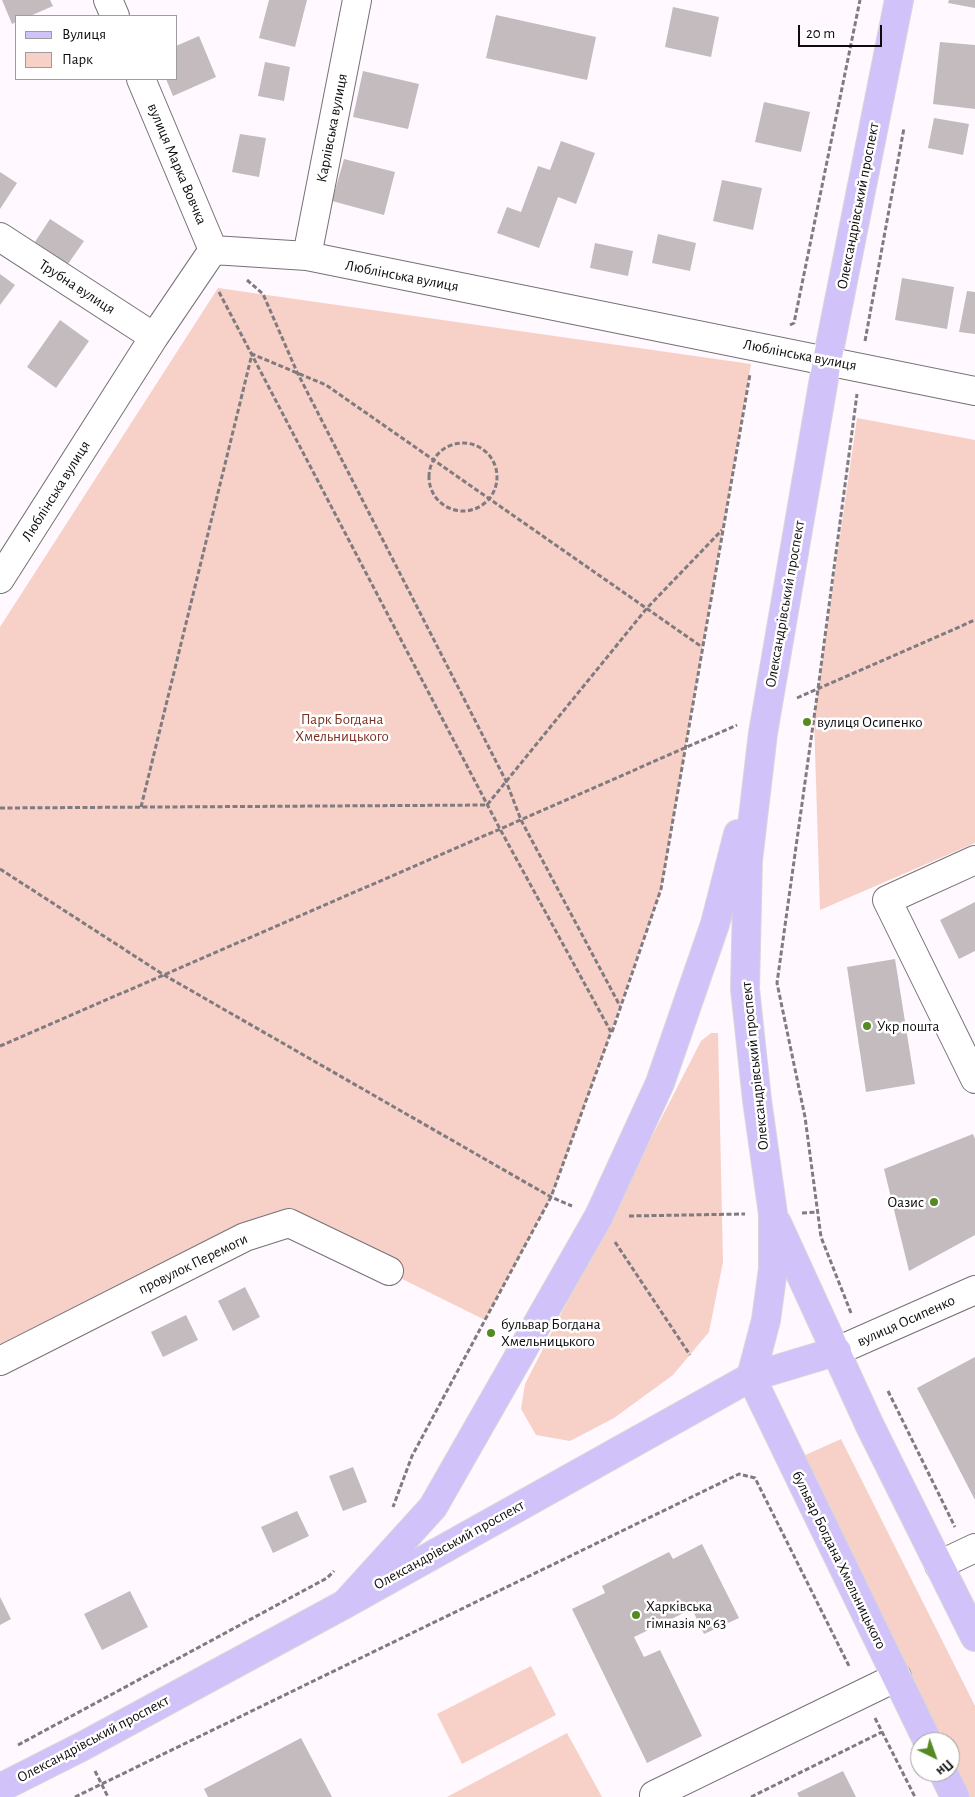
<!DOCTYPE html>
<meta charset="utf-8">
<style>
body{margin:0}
#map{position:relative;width:975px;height:1797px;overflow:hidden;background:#fff8fe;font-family:"Alegreya Sans",sans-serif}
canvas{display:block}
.legend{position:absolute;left:15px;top:15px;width:162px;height:65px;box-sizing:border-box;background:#fff;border:1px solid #9e9d9e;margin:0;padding:6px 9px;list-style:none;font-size:15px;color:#0d0b0d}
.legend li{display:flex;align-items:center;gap:10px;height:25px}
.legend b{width:25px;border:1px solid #9e9d9e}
.north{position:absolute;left:910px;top:1732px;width:50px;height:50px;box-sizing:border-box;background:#fff;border:1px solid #9e9d9e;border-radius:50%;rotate:138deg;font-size:14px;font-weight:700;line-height:20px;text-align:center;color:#0d0b0d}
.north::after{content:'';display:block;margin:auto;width:18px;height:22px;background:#558921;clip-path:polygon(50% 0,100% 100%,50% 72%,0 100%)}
.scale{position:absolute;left:798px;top:25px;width:84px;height:22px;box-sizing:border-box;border:2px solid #0d0b0d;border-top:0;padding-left:6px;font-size:15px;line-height:18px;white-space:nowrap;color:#0d0b0d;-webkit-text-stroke:4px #fff;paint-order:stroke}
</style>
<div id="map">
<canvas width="975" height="1797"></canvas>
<ul class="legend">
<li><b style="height:6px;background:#d1c2fa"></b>Вулиця</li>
<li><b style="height:14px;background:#f7d1c8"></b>Парк</li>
</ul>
<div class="north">Пн</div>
<div class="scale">20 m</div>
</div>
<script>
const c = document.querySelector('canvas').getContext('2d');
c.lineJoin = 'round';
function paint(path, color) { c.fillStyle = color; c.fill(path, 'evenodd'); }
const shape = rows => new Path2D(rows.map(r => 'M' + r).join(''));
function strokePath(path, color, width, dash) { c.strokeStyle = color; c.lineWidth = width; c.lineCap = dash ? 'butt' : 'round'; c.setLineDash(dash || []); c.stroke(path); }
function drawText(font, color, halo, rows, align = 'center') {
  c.font = font + ' "Alegreya Sans",sans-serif'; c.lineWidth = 5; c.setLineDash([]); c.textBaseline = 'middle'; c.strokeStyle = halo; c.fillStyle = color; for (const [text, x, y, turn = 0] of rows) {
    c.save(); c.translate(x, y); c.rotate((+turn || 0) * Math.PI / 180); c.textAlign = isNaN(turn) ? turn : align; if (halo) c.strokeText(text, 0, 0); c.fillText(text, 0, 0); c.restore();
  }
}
paint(shape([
 [218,288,751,364,661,889,611,1032,551,1197,485,1320,289,1223,0,1363,0,627],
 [857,418,975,440,975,843,820,910,814,718],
 [711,1033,718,1033,723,1262,709,1332,673,1375,614,1418,570,1441,536,1435,521,1409,525,1384,701,1041],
 [841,1439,975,1706,975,1797,969,1797,950,1758,950,1742,942,1742,801,1457],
 [531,1666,556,1715,462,1764,437,1714],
 [567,1733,602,1797,447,1797]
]), '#f7d1c8');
paint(shape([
 [2,0,50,0,53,6,30,16,16,16,16,22,12,24],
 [269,0,307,0,295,47,259,38],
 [949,0,975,0,975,8,948,3],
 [673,7,719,17,711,57,665,47],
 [496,15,596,37,587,80,486,58],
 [199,36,216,77,173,96,166,79,176,79,176,46],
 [940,42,975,45,975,109,933,104],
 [265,62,290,67,284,101,258,96],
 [363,71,419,84,408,129,353,117],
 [764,102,810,112,801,152,755,142],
 [934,118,969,124,963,155,928,148],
 [240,134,266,138,259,177,232,172],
 [561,141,595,153,576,204,558,197,539,248,497,233,507,207,521,212,538,166,550,170],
 [344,159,395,172,384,215,332,201],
 [0,172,17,183,0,209],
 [722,180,762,188,753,230,713,221],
 [50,219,84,241,68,264,35,242],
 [658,234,696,243,690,271,652,263],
 [595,243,633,251,628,276,590,268],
 [0,274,15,285,0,305],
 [902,278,954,287,947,329,895,320],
 [967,291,975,292,975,334,959,332],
 [60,320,89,341,56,388,27,367],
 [975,902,975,951,959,959,940,920],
 [895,959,915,1084,866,1092,847,967],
 [973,1134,975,1139,975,1235,909,1271,884,1169],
 [245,1287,260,1317,233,1331,218,1301],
 [186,1315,198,1340,163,1357,151,1332],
 [975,1357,975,1500,917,1388],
 [353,1467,367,1502,343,1511,329,1476],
 [297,1511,309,1536,273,1553,261,1527],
 [702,1544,739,1618,704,1634,692,1609,634,1637,644,1657,660,1650,702,1736,647,1763,572,1609,605,1593,602,1586,669,1552,673,1559],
 [130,1591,148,1627,102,1650,84,1614],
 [0,1597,11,1619,0,1625],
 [301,1738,332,1797,208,1797,204,1789],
 [843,1771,856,1797,799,1797,797,1793]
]), '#c3bbbd');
const minor = shape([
 [108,0,115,16],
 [141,79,213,250],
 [0,237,154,337],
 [307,256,357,0],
 [0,579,154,337,213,250,307,256,975,391],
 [975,860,887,900,975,1079],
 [837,1351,975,1290],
 [0,1361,245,1237,289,1223,389,1271],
 [939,1565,975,1548],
 [654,1795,897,1677]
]);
const major = shape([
 [777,1223,870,1426,975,1637],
 [751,1377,766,1320,773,1269,773,1214,757,1100,745,989,748,860,763,733,827,361,899,0],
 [751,1377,928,1742],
 [345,1604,433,1507,599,1216,660,1083,715,924,738,834],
 [943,1772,955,1797],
 [0,1788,83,1746,345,1604,751,1377,837,1351]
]);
strokePath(minor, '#767176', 30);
strokePath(major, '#d8d8d8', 30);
strokePath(shape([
 [247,280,263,294,297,372,506,781,521,820,620,1006],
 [219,292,500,829,611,1032,551,1197,412,1456,393,1507],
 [790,325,794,323,860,0],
 [865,341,904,128],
 '429 477a34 34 0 1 1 68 0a34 34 0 1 1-68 0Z',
 [797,698,975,620],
 [141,807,252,354,326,385,702,647],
 [0,808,487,805,647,608,722,530],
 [0,869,164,975,551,1197,572,1206],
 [612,1032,661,889,750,374],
 [0,1046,500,829,737,725],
 [802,1213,818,1212],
 [629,1216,745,1214],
 [615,1242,690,1355],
 [851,1313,821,1237,805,1117,777,983,818,689,857,394],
 [888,1391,955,1527],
 [875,1718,915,1797],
 [18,1745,327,1578,334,1571],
 [95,1771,108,1797],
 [75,1797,739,1474,755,1478,850,1668],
 [751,1797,882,1732]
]), '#807b7f', 3, [5, 2.5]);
strokePath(minor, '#fff', 28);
strokePath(major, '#d1c2fa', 28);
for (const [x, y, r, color] of [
 [807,722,5,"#558921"],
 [867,1026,5,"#558921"],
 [934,1202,5,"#558921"],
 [491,1333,5,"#558921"],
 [636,1615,5,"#558921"]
]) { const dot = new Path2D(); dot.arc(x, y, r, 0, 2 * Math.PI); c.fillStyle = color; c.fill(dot); strokePath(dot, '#fff', 2); }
drawText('15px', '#0d0b0d', '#fff', [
 ["Карлівська вулиця",332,128,-79],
 ["вулиця Марка Вовчка",177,164,67],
 ["Олександрівський проспект",858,206,-79],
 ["Люблінська вулиця",402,276,11],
 ["Трубна вулиця",77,287,33],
 ["Люблінська вулиця",800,355,11],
 ["Люблінська вулиця",56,491,-58],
 ["Олександрівський проспект",785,604,-80],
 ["Олександрівський проспект",755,1066,-96],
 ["провулок Перемоги",193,1264,-26],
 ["вулиця Осипенко",906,1321,-24],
 ["Олександрівський проспект",449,1545,-29],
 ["бульвар Богдана Хмельницького",839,1560,64],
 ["Олександрівський проспект",93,1739,-28]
]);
drawText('15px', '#7c3222', '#fff', [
 ["Парк Богдана",342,719],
 ["Хмельницького",342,736]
]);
drawText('15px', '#0d0b0d', '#fff', [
 ["вулиця Осипенко",817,722],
 ["Укр пошта",877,1026],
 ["Оазис",924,1202,"right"],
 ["бульвар Богдана",501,1324],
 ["Хмельницького",501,1341],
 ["Харківська",646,1606],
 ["гімназія № 63",646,1623]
], 'left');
</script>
